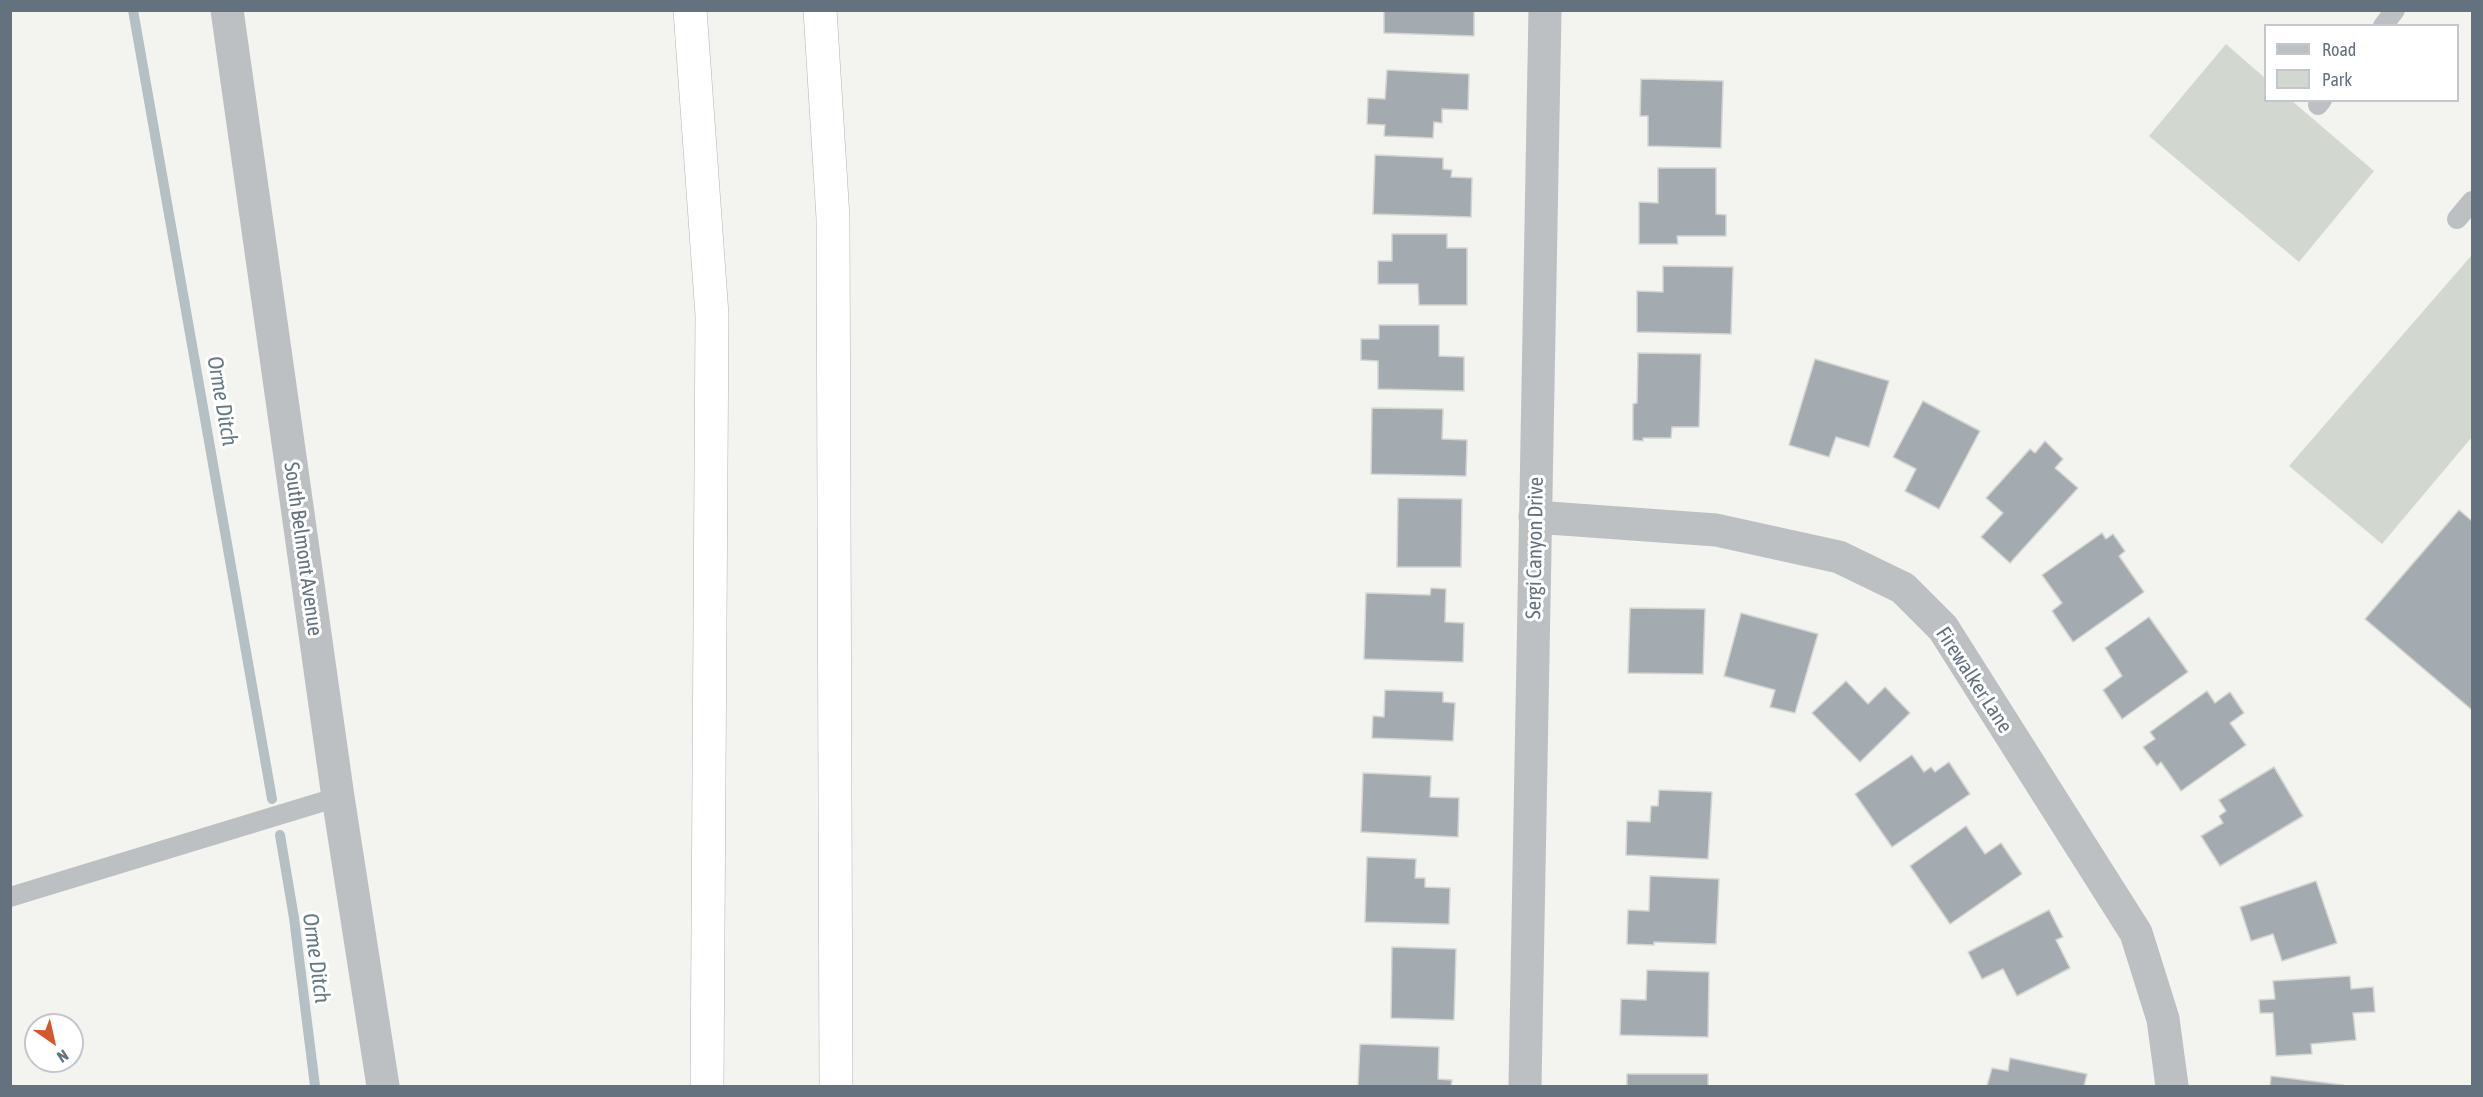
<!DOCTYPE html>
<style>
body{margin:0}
#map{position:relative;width:2483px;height:1097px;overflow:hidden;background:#f3f3ef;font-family:"Asap Condensed",sans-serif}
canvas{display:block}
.frame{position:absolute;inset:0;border:12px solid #64727f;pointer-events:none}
.legend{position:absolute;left:2264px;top:24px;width:195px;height:78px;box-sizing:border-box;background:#fff;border:2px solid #c1c7cc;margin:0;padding:8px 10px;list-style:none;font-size:18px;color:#64727f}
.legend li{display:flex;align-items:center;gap:12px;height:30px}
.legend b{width:30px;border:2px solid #c1c7cc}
.north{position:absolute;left:24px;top:1013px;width:60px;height:60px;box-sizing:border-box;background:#fff;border:2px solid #c1c7cc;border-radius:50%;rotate:146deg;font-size:16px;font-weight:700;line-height:24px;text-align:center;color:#64727f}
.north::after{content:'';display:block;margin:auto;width:21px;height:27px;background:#d7572c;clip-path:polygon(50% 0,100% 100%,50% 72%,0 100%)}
</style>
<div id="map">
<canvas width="2483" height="1097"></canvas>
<div class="frame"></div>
<ul class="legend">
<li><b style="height:8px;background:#bcc0c3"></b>Road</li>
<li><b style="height:16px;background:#d2d8cf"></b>Park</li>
</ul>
<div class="north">N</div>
</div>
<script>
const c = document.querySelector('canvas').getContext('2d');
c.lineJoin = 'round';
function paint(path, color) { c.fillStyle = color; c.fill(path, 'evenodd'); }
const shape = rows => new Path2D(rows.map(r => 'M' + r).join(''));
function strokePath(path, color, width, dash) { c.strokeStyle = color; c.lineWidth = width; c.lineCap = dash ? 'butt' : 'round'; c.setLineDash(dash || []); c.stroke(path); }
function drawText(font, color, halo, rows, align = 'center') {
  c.font = font + ' "Asap Condensed",sans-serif'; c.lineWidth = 6; c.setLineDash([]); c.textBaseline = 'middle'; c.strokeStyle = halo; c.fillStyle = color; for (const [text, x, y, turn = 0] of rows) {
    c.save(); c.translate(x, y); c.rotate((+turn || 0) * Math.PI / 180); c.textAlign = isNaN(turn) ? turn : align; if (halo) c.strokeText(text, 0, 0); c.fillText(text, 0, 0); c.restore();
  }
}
paint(shape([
 [2226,44,2265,78,2266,100,2292,101,2374,171,2299,262,2149,136],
 [2471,256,2472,437,2382,544,2289,466]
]), '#d2d8cf');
strokePath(shape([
 [133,10,272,799],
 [280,835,294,918,315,1086]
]), '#b5c0c4', 10);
const building = shape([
 [1384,10,1474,10,1474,36,1384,33,1384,10],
 [1387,70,1469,74,1468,110,1442,109,1442,123,1434,122,1433,138,1384,136,1385,125,1367,124,1368,98,1385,99,1387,70],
 [1641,79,1723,81,1721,148,1648,146,1648,116,1640,116,1641,79],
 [1375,155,1443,158,1443,169,1452,170,1451,177,1472,178,1471,217,1373,214,1375,155],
 [1658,168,1716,168,1716,214,1726,215,1726,236,1677,236,1678,244,1639,244,1639,202,1658,203,1658,168],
 [1392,234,1447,234,1447,248,1467,248,1467,305,1419,305,1418,284,1378,284,1378,261,1392,261,1392,234],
 [1663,266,1733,267,1731,334,1637,332,1637,291,1663,292,1663,266],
 [1379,325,1439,325,1439,356,1464,357,1464,391,1378,389,1378,361,1361,360,1361,339,1379,339,1379,325],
 [1638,353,1701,354,1699,427,1672,427,1671,438,1643,438,1643,441,1633,440,1633,404,1637,403,1638,353],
 [1815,359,1889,381,1869,447,1836,437,1829,457,1789,445,1815,359],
 [1923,401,1980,431,1939,509,1905,491,1916,469,1893,457,1923,401],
 [1372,408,1443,409,1442,439,1467,440,1466,476,1371,474,1372,408],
 [2045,441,2063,459,2055,468,2078,488,2010,563,1981,537,2003,513,1986,498,2030,449,2035,453,2045,441],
 [1398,498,1462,499,1461,567,1397,567,1398,498],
 [2459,510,2472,521,2472,710,2365,619,2459,510],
 [2102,533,2106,539,2113,534,2125,551,2119,556,2144,592,2073,642,2052,611,2062,603,2042,575,2102,533],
 [1431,588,1446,589,1445,622,1464,623,1463,662,1364,659,1366,593,1430,595,1431,588],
 [1630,608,1705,609,1703,674,1628,673,1630,608],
 [1741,613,1818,634,1795,713,1770,707,1775,690,1724,676,1741,613],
 [2149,617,2188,672,2122,719,2103,690,2122,676,2105,648,2149,617],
 [1846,681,1868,704,1885,687,1910,713,1860,762,1812,713,1846,681],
 [1385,690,1443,692,1443,702,1455,703,1453,741,1372,738,1373,716,1384,717,1385,690],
 [2207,691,2215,703,2230,692,2244,713,2230,723,2246,745,2181,791,2161,762,2157,766,2143,747,2155,739,2150,732,2207,691],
 [1912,755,1924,772,1931,767,1935,772,1949,762,1970,794,1892,847,1855,794,1912,755],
 [2274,767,2303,816,2220,866,2201,836,2223,823,2219,816,2226,811,2219,800,2274,767],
 [1363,773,1431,776,1430,797,1459,798,1458,837,1361,832,1363,773],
 [1659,790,1712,792,1708,859,1626,855,1627,821,1650,822,1651,806,1658,806,1659,790],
 [1966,826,1985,854,2001,843,2022,874,1950,924,1910,866,1966,826],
 [1367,857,1416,859,1415,878,1425,878,1425,887,1450,888,1449,924,1365,922,1367,857],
 [1650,876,1719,879,1716,944,1654,942,1654,945,1627,944,1628,910,1649,911,1650,876],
 [2316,881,2337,943,2282,961,2273,934,2251,941,2240,907,2316,881],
 [2049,910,2063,937,2056,940,2070,968,2017,996,2003,969,1982,979,1968,952,2049,910],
 [1392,947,1456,949,1454,1020,1391,1018,1392,947],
 [1647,970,1709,972,1708,1037,1620,1035,1621,999,1646,1000,1647,970],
 [2350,976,2351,989,2373,987,2375,1012,2353,1013,2356,1040,2311,1044,2312,1054,2276,1056,2273,1013,2260,1013,2259,1000,2275,999,2273,981,2350,976],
 [1360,1044,1439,1047,1438,1079,1452,1080,1451,1086,1358,1086,1360,1044],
 [2010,1058,2087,1074,2084,1086,1987,1086,1992,1068,2008,1071,2010,1058],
 [1627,1074,1708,1074,1708,1086,1627,1086,1627,1074],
 [2271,1076,2343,1085,2342,1086,2270,1086,2271,1076]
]);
paint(building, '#a4abb0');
strokePath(building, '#d4d5d2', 1.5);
const motorway = shape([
 [690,10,712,315,707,1086],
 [820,10,833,218,836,1086]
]);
strokePath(motorway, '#b1b4b7', 34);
strokePath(shape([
 [2383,26,2395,10],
 [2318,105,2322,100],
 [2457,219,2472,201],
 [10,897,338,797]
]), '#bcc0c3', 20);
strokePath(shape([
 [227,10,338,797,383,1086],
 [1535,517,1716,530,1839,557,1903,588,1943,628,2136,933,2163,1019,2172,1086],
 [1525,1086,1545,10]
]), '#bcc0c3', 33);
strokePath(motorway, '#fff', 33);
drawText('21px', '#64727f', '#fff', [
 ["Sergi Canyon Drive",1535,548,-89],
 ["South Belmont Avenue",303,549,82],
 ["Firewalker Lane",1974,680,57]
]);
drawText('italic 22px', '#647a83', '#fff', [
 ["Orme Ditch",222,401,80],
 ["Orme Ditch",316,958,82]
]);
</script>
